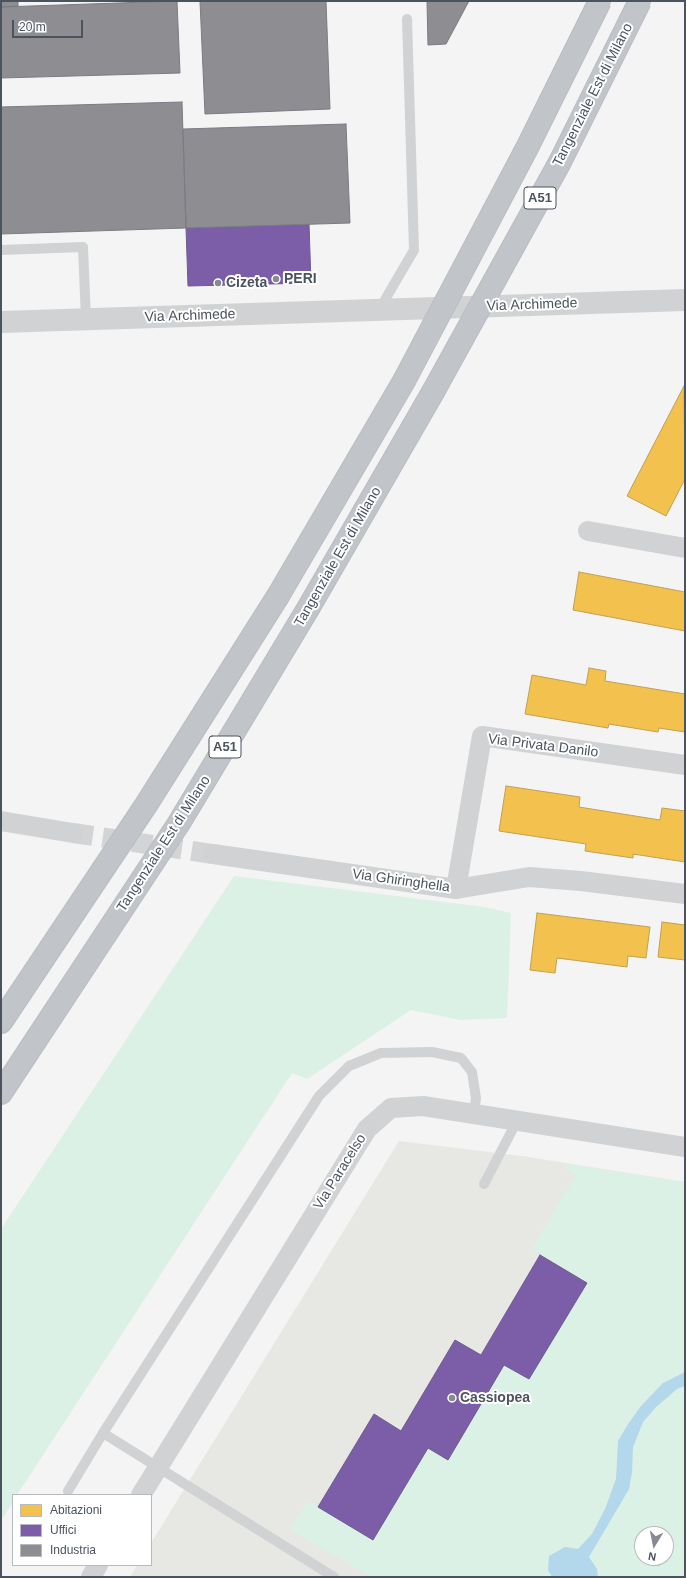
<!DOCTYPE html>
<style>
body{margin:0}
#map{position:relative;width:686px;height:1578px;overflow:hidden;background:#f4f4f4;font-family:Helvetica,sans-serif}
canvas{display:block}
.frame{position:absolute;inset:0;border:2px solid #4b535f;pointer-events:none}
.legend{position:absolute;left:12px;top:1494px;width:140px;height:72px;box-sizing:border-box;background:#fff;border:1px solid #b7babf;margin:0;padding:5px 7px;list-style:none;font-size:12px;color:#4b535f}
.legend li{display:flex;align-items:center;gap:8px;height:20px}
.legend b{width:20px;border:1px solid #b7babf}
.north{position:absolute;left:634px;top:1526px;width:40px;height:40px;box-sizing:border-box;background:#fff;border:1px solid #b7babf;border-radius:50%;rotate:190deg;font-size:11px;font-weight:700;line-height:16px;text-align:center;color:#4b535f}
.north::after{content:'';display:block;margin:auto;width:14px;height:18px;background:#868b93;clip-path:polygon(50% 0,100% 100%,50% 72%,0 100%)}
.scale{position:absolute;left:12px;top:20px;width:71px;height:18px;box-sizing:border-box;border:2px solid #4b535f;border-top:0;padding-left:5px;font-size:12px;line-height:14px;white-space:nowrap;color:#4b535f;-webkit-text-stroke:3px #fff;paint-order:stroke}
</style>
<div id="map">
<canvas width="686" height="1578"></canvas>
<div class="frame"></div>
<ul class="legend">
<li><b style="height:11px;background:#f2c14e"></b>Abitazioni</li>
<li><b style="height:11px;background:#7b5ea7"></b>Uffici</li>
<li><b style="height:11px;background:#8d8d92"></b>Industria</li>
</ul>
<div class="north">N</div>
<div class="scale">20 m</div>
</div>
<script>
const c = document.querySelector('canvas').getContext('2d');
c.lineJoin = 'round';
function paint(path, color) { c.fillStyle = color; c.fill(path, 'evenodd'); }
const shape = rows => new Path2D(rows.map(r => 'M' + r).join(''));
function strokePath(path, color, width, dash) { c.strokeStyle = color; c.lineWidth = width; c.lineCap = dash ? 'butt' : 'round'; c.setLineDash(dash || []); c.stroke(path); }
function drawText(font, color, halo, rows, align = 'center') {
  c.font = font + ' Helvetica,sans-serif'; c.lineWidth = 4; c.setLineDash([]); c.textBaseline = 'middle'; c.strokeStyle = halo; c.fillStyle = color; for (const [text, x, y, turn = 0] of rows) {
    c.save(); c.translate(x, y); c.rotate((+turn || 0) * Math.PI / 180); c.textAlign = isNaN(turn) ? turn : align; if (halo) c.strokeText(text, 0, 0); c.fillText(text, 0, 0); c.restore();
  }
}
paint(shape([
 [399,1141,522,1156,685,1182,685,1577,130,1577,137,1565,151,1565,151,1543],
 [642,1534,666,1534,666,1558,642,1558]
]), '#e7e7e3');
paint(shape([
 [234,876,485,907,511,913,507,1018,460,1020,411,1010,307,1079,292,1073,17,1495,13,1495,13,1502,1,1520,1,1229],
 [567,1164,685,1182,685,1577,372,1577,289,1529,309,1500,318,1507,428,1448,448,1459,504,1365,529,1379,587,1283,540,1255,532,1248,576,1175,564,1168],
 [642,1534,666,1534,666,1558,642,1558]
]), '#dbf1e6');
paint(shape([
 [685,1372,685,1386,677,1389,656,1407,643,1422,633,1447,632,1473,629,1489,589,1557,597,1569,598,1577,552,1577,548,1570,549,1556,565,1547,578,1549,592,1534,605,1509,616,1479,618,1441,628,1424,641,1406,663,1383]
]), '#b3d7eb');
const homes = shape([
 [684,386,685,479,666,516,627,496,684,386],
 [579,572,685,592,685,631,573,610,579,572],
 [589,668,606,671,605,681,685,694,685,732,659,728,658,732,609,724,608,728,525,714,532,675,586,685,589,668],
 [506,786,580,797,579,807,660,820,662,808,685,811,685,862,633,854,633,858,585,851,586,844,499,831,506,786],
 [537,913,650,927,646,958,628,956,627,967,557,958,555,973,530,970,537,913],
 [662,922,685,925,685,960,658,957,662,922]
]);
paint(homes, '#f2c14e');
strokePath(homes, '#c0a053', 1);
const offices = shape([
 [309,224,311,283,188,286,186,228,309,224],
 [540,1255,587,1283,529,1379,504,1365,448,1460,428,1448,373,1540,318,1507,374,1414,401,1431,455,1340,481,1355,540,1255]
]);
paint(offices, '#7b5ea7');
strokePath(offices, '#6d5b91', 1);
const industry = shape([
 [1,1,18,1,18,6,1,7,1,1],
 [177,1,180,73,1,78,1,7,177,1],
 [200,1,326,1,330,109,205,114,200,1],
 [427,1,469,1,446,44,428,45,427,1],
 [182,102,186,228,1,234,1,107,182,102],
 [346,124,350,223,186,228,183,129,346,124]
]);
paint(industry, '#8d8d92');
strokePath(industry, '#797c83', 1);
strokePath(shape([
 [73,833,213,854]
]), '#d2d4d6', 20, [20, 10]);
const motorway = shape([
 [1,1022,146,805,278,596,404,381],
 [1,1093,179,823,309,607,433,392]
]);
strokePath(motorway, '#b9bcc2', 24);
strokePath(shape([
 [1,250,83,247,86,320],
 [379,310,414,250,407,19],
 [484,1184,517,1121],
 [103,1433,319,1096,349,1066,381,1053,432,1052,461,1058,472,1072,476,1098,474,1114],
 [68,1491,103,1433,334,1577]
]), '#d0d2d4', 10);
strokePath(shape([
 [588,531,685,548],
 [1,821,73,833],
 [213,854,456,889,529,877,581,881,685,894],
 [456,889,482,736,685,765],
 [141,1495,367,1129,391,1108,423,1106,685,1147],
 [91,1577,98,1565]
]), '#d0d2d4', 20);
strokePath(shape([
 [1,322,685,300]
]), '#d0d2d4', 22);
strokePath(motorway, '#c1c4c9', 22);
const motorwayBridge = shape([
 [404,381,528,146,600,1],
 [433,392,560,162,640,1]
]);
strokePath(motorwayBridge, '#b9bcc2', 24, []);
strokePath(motorwayBridge, '#c1c4c9', 22);
for (const [x, y, r, color] of [
 [276,279,4,"#868b93"],
 [218,283,4,"#868b93"],
 [452,1398,4,"#868b93"]
]) { const dot = new Path2D(); dot.arc(x, y, r, 0, 2 * Math.PI); c.fillStyle = color; c.fill(dot); strokePath(dot, '#fff', 1.5); }
for (const [x, y, w] of [
 [540,198,32],
 [225,747,32]
]) { const box = new Path2D(); box.roundRect(x - w / 2, y - 11, w, 22, 3); c.fillStyle = '#fff'; c.fill(box); strokePath(box, '#4b535f', 1); }
drawText('bold 13px', '#4b535f', null, [
 ["A51",540,198],
 ["A51",225,747]
]);
drawText('14px', '#4b535f', '#fff', [
 ["Tangenziale Est di Milano",593,95,-63],
 ["Via Archimede",532,305,-2],
 ["Via Archimede",190,316,-2],
 ["Tangenziale Est di Milano",338,557,-60],
 ["Via Privata Danilo",543,746,7],
 ["Tangenziale Est di Milano",164,844,-57],
 ["Via Ghiringhella",401,881,8],
 ["Via Paracelso",340,1172,-58]
]);
drawText('bold 14px', '#4b535f', '#fff', [
 ["PERI",284,279],
 ["Cizeta",226,283],
 ["Cassiopea",460,1398]
], 'left');
</script>
